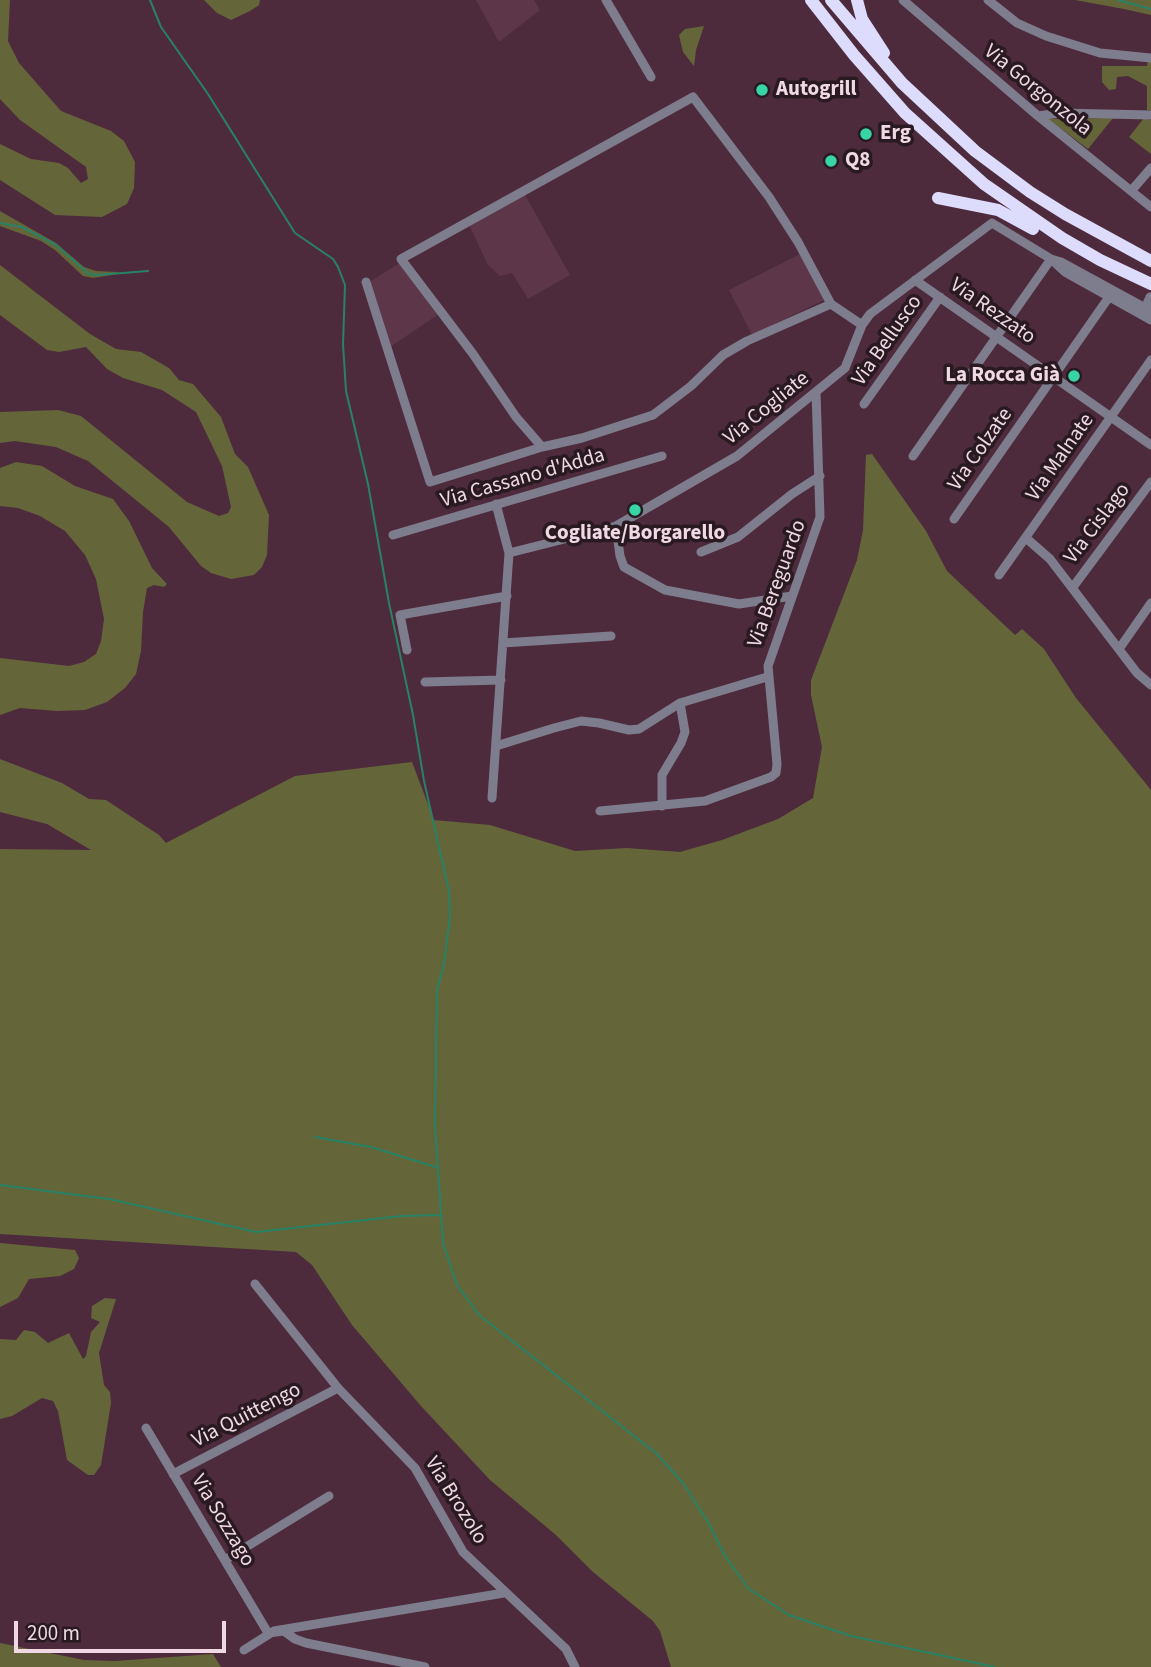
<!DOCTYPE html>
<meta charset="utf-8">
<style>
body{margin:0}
#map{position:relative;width:1151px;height:1667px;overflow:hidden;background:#4d2b3d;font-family:"Source Sans 3",sans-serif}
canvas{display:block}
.scale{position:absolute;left:14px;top:1621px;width:212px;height:32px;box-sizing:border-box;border:4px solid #f0d9e4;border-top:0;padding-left:9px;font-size:21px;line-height:24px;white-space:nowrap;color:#f0d9e4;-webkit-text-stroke:5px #291a21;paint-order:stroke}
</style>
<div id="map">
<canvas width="1151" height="1667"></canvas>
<div class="scale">200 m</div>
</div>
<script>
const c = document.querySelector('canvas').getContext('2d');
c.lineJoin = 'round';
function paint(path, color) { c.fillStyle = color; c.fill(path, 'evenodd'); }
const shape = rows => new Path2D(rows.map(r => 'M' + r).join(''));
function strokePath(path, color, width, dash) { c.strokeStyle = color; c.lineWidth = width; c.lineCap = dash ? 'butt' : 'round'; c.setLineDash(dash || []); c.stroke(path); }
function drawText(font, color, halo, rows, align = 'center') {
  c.font = font + ' "Source Sans 3",sans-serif'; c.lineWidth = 7; c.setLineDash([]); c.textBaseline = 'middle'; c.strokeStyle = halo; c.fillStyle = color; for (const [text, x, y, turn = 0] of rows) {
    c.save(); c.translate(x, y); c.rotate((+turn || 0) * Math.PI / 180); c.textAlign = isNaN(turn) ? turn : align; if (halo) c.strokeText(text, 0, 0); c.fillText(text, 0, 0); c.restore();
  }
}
paint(shape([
 [476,0,534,0,540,10,499,42],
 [525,195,570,275,528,299,512,273,500,276,488,265,469,225],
 [800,254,824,300,752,335,729,290],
 [400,263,439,314,390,347,369,282]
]), '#5d364a');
paint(shape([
 [0,0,10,0,8,41,19,63,61,111,111,131,124,141,135,162,134,188,127,204,102,217,55,215,0,180,0,144,31,159,59,163,68,168,81,183,88,179,86,167,20,120,0,99],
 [204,0,260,0,259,5,250,11,231,20,217,13],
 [1075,0,1151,0,1151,15,1124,9],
 [704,26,696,50,694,66,683,52,679,35,685,29],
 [1148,61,1151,61,1151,110,1147,110,1147,86,1128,76,1117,77,1116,89,1109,90,1102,82,1102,66,1147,66],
 [1113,118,1088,149,1048,119],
 [1144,118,1151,120,1151,154,1129,137],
 [0,211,56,243,84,267,96,271,117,272,118,274,93,278,83,276,55,250,41,241,0,226],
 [0,265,90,334,116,349,141,352,169,368,179,380,193,384,221,417,235,454,248,467,269,515,267,555,262,567,254,575,231,579,211,573,201,566,169,527,88,461,56,447,15,441,0,443,0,412,58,410,81,416,187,502,219,516,228,513,231,507,222,466,196,412,162,390,123,378,107,369,86,347,59,352,47,350,0,315],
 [872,454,926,531,947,571,1015,635,1022,629,1044,649,1076,698,1151,790,1151,1667,671,1667,660,1631,653,1621,593,1572,556,1535,490,1480,421,1406,352,1325,312,1265,296,1252,0,1234,0,849,91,850,47,824,0,812,0,759,62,783,89,799,106,800,159,835,166,843,295,776,412,762,434,820,490,825,575,851,627,848,680,852,722,840,778,819,813,798,822,747,811,695,811,680,857,560,863,530,866,455],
 [16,462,42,466,75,486,113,499,129,521,152,568,167,584,164,587,154,585,147,588,143,612,141,651,136,674,125,688,107,702,85,710,57,711,20,708,0,715,0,658,69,666,84,662,96,654,101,641,104,619,96,579,85,555,65,531,40,516,18,508,0,506,0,468],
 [0,1243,75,1250,79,1258,74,1269,60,1276,29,1279,18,1298,0,1307],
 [105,1298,116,1299,99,1353,104,1385,110,1392,111,1403,101,1465,94,1475,88,1475,67,1460,58,1411,53,1401,42,1398,12,1416,0,1419,0,1339,16,1340,24,1330,35,1332,48,1343,69,1333,83,1359,86,1356,91,1332,100,1322,91,1318,92,1306],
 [0,1643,84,1660,115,1661,213,1654,221,1667,0,1667]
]), '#65653a');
strokePath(shape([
 [150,0,161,27,208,94,295,233,333,259,338,267,345,285,343,344,346,391,368,484,389,603,413,715,424,781,449,891,450,917,444,963,437,990,435,1124,443,1243,457,1285,479,1315,656,1453,683,1483,709,1524,725,1556,749,1589,789,1615,851,1636,995,1667],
 [1118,0,1151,9],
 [0,223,22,227,56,245,89,274,97,275,148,271],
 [315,1137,371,1147,436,1167],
 [0,1185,109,1199,256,1232,402,1216,441,1215]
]), '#288266', 2);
strokePath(shape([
 [606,0,651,77],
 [903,0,1038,116,1151,207],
 [988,0,1017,23,1046,36,1100,53,1151,58],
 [1038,116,1060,113,1151,115],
 [1132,190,1151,168],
 [1052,260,1065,272,1151,320],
 [915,280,1151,445],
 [366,282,430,482,542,447,582,438,653,415,691,386,723,355,747,341,831,304],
 [1145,308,1150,297],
 [864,404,940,297],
 [542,447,516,417,473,354,401,259,693,97,769,197,798,242,831,304,862,325],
 [913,456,1051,259],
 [954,519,1109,297],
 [616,526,620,556,624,567,665,590,739,604,792,596],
 [393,535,662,456],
 [1026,538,1050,559,1137,673,1151,685],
 [701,552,738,537,792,494,820,476],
 [509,553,616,526,737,456,845,368,862,325,870,314,992,223,1051,259,1061,262,1151,311],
 [999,575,1151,360],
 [1073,587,1151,482],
 [503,643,611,636],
 [1119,649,1151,603],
 [407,650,400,615,507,596],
 [425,682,501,680],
 [496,746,554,728,581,721,599,723,629,730,639,729,680,703,767,677],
 [492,798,509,553,496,504],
 [662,806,662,775,681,743,685,732,680,703],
 [600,811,705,801,771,777,776,773,777,764,768,666,820,517,816,392],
 [255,1284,338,1388,415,1468,463,1552,566,1649,575,1667],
 [146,1428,268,1633,284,1631,295,1639,306,1643,425,1667],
 [173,1474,338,1388],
 [225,1560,329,1496],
 [244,1650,274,1631,504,1593]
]), '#7e7d8d', 9);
strokePath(shape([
 [811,0,854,55,905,113,984,184,1062,238,1100,260,1151,284],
 [831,0,902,83,975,151,1030,192,1065,214,1151,261],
 [857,0,862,19,884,53],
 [938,198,998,210,1033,229]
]), '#dedcfd', 12);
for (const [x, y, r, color] of [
 [762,90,7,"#37d4a6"],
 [866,134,7,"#37d4a6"],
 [831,161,7,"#37d4a6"],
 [1074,376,7,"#37d4a6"],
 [635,510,7,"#37d4a6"]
]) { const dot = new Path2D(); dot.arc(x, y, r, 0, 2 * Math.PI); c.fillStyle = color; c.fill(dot); strokePath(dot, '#291a21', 2.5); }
drawText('bold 21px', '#f0d9e4', '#291a21', [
 ["Autogrill",776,90],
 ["Erg",880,134],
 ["Q8",845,161],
 ["La Rocca Già",1060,376,"right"],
 ["Cogliate/Borgarello",635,534,"center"]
], 'left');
drawText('21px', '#f0d9e4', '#291a21', [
 ["Via Gorgonzola",1037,91,39],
 ["Via Rezzato",992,312,35],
 ["Via Bellusco",888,341,-55],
 ["Via Cogliate",767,409,-39],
 ["Via Colzate",981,450,-55],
 ["Via Malnate",1061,458,-55],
 ["Via Cassano d'Adda",523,479,-16],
 ["Via Cislago",1098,524,-53],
 ["Via Bereguardo",778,584,-70],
 ["Via Quittengo",247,1416,-27],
 ["Via Brozolo",455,1501,58],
 ["Via Sozzago",222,1521,59]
]);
</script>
